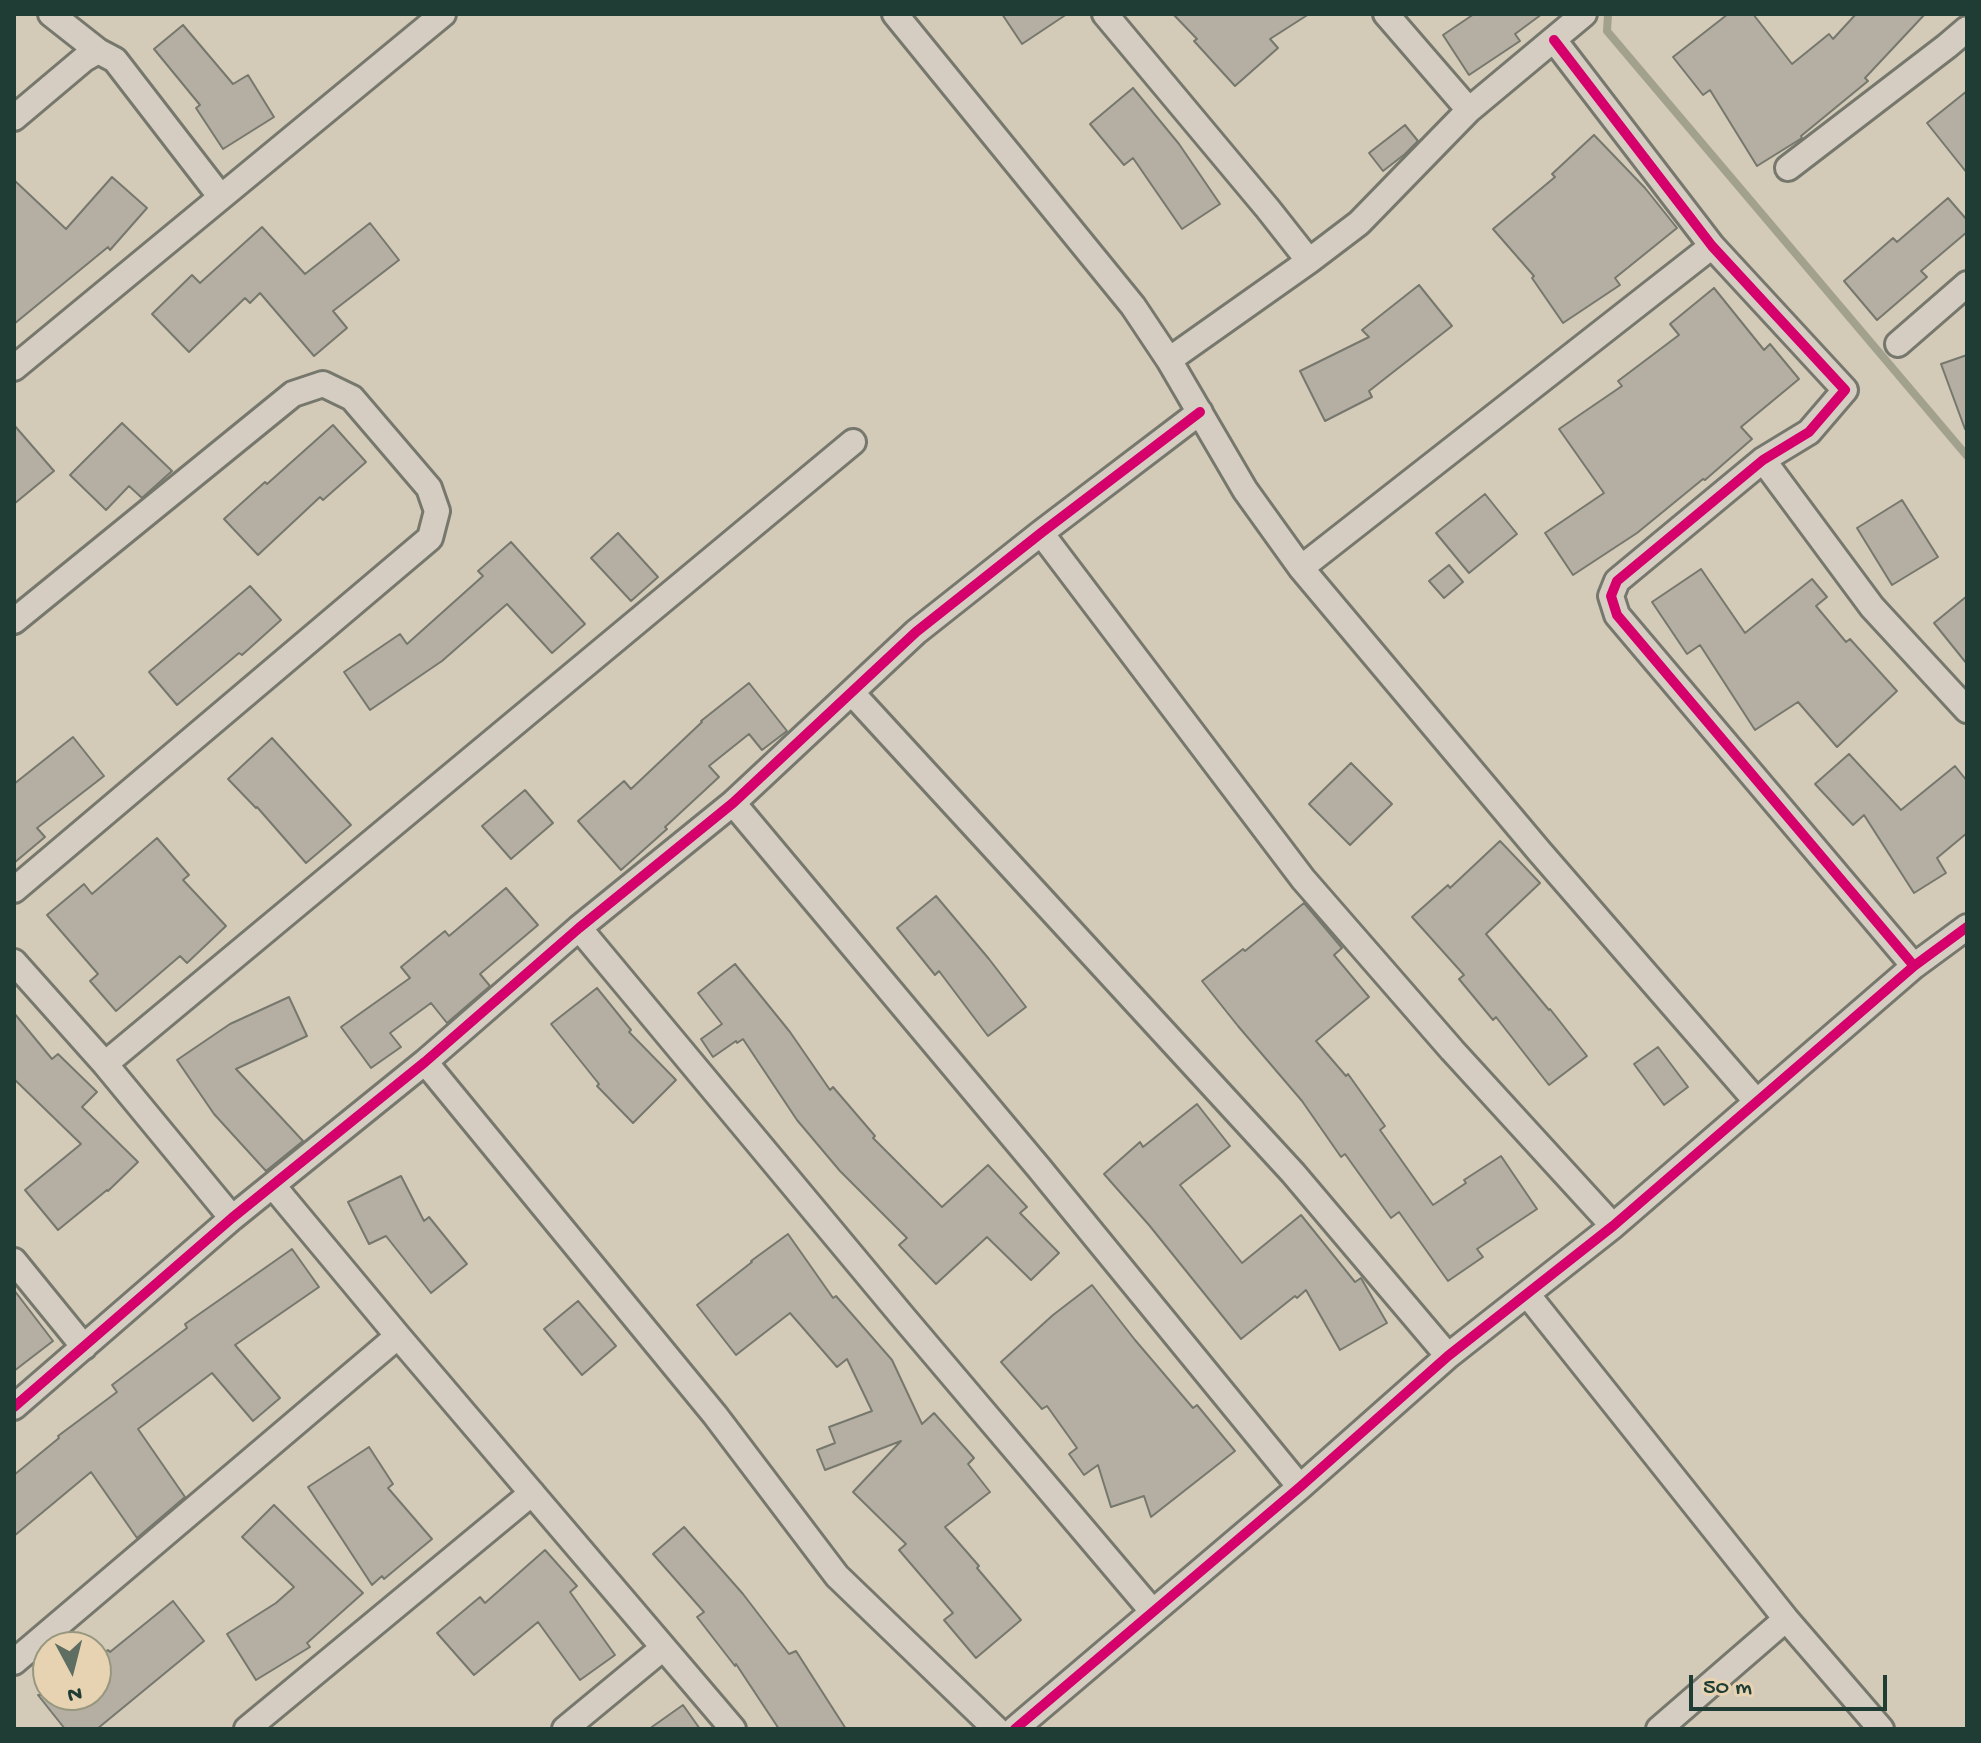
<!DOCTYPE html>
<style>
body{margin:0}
#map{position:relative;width:1981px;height:1743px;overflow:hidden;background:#d3cab8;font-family:"Gochi Hand",sans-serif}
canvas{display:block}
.frame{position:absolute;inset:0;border:16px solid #1f3d34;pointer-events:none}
.north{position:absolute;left:32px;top:1631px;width:80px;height:80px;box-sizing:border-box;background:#e7d3b1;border:2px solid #97977f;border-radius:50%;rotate:173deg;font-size:22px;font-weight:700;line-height:32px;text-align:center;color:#1f3d34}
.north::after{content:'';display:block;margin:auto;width:28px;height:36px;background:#5e6e62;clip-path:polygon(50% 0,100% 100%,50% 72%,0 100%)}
.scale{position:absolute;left:1689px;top:1675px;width:198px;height:36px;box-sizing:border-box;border:4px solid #1f3d34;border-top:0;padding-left:10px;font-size:24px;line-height:28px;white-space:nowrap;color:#1f3d34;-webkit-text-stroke:6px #e7d3b1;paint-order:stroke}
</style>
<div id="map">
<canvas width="1981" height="1743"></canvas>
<div class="frame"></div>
<div class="north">N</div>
<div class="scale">50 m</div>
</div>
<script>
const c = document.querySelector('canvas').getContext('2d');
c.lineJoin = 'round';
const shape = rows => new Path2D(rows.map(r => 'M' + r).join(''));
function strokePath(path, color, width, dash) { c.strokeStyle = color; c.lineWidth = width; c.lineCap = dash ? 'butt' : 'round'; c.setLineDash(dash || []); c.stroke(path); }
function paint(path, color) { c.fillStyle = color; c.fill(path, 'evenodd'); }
strokePath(shape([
 [1608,14,1607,31,1967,456]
]), '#a2a18d', 8);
const building = shape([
 [1002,14,1067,14,1022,44,1002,14],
 [1173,14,1309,14,1270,39,1278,48,1235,86,1194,41,1197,39,1173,14],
 [1474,14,1542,14,1515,34,1520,41,1469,75,1443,35,1474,14],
 [1728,14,1753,14,1792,64,1829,34,1833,39,1856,14,1925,14,1865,78,1868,81,1801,136,1802,138,1757,166,1710,90,1703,95,1673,57,1728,14],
 [183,25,233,84,248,75,274,117,223,149,196,108,200,105,154,49,183,25],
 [1133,88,1179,144,1220,204,1182,229,1133,158,1124,165,1090,124,1133,88],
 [1967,91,1967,173,1927,123,1967,91],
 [1405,125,1418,141,1405,154,1383,171,1369,153,1405,125],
 [1594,135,1645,188,1677,228,1615,278,1620,285,1563,323,1532,278,1534,276,1493,229,1555,177,1552,174,1594,135],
 [112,177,147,208,110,250,108,247,14,324,14,180,66,229,112,177],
 [1948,198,1967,220,1967,232,1921,271,1927,277,1877,320,1844,281,1893,238,1897,242,1948,198],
 [370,223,399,260,333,311,347,328,314,356,260,293,250,303,245,298,189,352,152,314,192,275,200,283,262,227,305,274,370,223],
 [1419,285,1452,326,1369,391,1372,397,1325,421,1300,371,1369,337,1362,330,1419,285],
 [1714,288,1764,350,1770,344,1799,379,1741,427,1752,439,1705,480,1703,479,1637,533,1573,575,1545,533,1604,493,1559,429,1622,386,1618,381,1679,335,1670,324,1714,288],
 [1967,355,1967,428,1965,429,1941,364,1967,355],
 [122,423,172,471,142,498,129,486,106,510,70,475,122,423],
 [14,425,54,471,14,504,14,425],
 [333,425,366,462,323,500,320,497,258,555,224,519,265,482,267,484,333,425],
 [1485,494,1517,534,1469,573,1436,533,1485,494],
 [1902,500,1938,557,1892,585,1857,528,1902,500],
 [618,533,658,577,631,601,591,558,618,533],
 [511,542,585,624,552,653,507,604,442,661,370,710,344,672,400,634,407,644,483,576,478,571,511,542],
 [1449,565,1463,582,1444,598,1429,581,1449,565],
 [1701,569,1745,633,1812,579,1827,597,1816,606,1846,642,1850,639,1897,691,1837,747,1798,702,1755,730,1700,645,1687,654,1652,602,1701,569],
 [250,586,281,620,242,655,239,653,177,705,149,672,250,586],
 [1967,596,1967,664,1934,623,1967,596],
 [749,683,787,731,762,750,749,734,709,766,719,777,665,827,667,829,621,870,578,821,624,781,631,789,702,722,701,721,749,683],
 [73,737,104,776,37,828,45,837,14,863,14,784,73,737],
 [272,738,351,825,306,863,257,807,256,808,228,779,272,738],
 [1849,754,1901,810,1955,766,1967,781,1967,833,1937,858,1946,873,1914,893,1864,815,1853,825,1815,784,1849,754],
 [1351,763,1392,804,1350,845,1309,804,1351,763],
 [525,790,553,823,511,859,482,826,525,790],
 [157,838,189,875,183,880,226,926,187,963,180,956,116,1011,90,981,98,974,47,915,84,884,92,894,157,838],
 [1500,841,1540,883,1486,934,1549,1010,1550,1009,1587,1056,1549,1085,1496,1017,1493,1020,1459,979,1464,975,1412,917,1448,885,1450,888,1500,841],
 [506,888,538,925,480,974,490,986,447,1023,431,1003,390,1033,401,1047,371,1068,341,1027,410,978,401,967,445,931,449,936,506,888],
 [936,896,989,959,1026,1007,988,1036,939,971,935,975,897,928,936,896],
 [1304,903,1342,948,1334,955,1369,997,1316,1041,1346,1076,1348,1074,1385,1126,1380,1130,1433,1205,1466,1183,1464,1180,1501,1156,1537,1209,1477,1249,1483,1257,1448,1281,1399,1212,1391,1218,1345,1154,1341,1157,1302,1101,1238,1026,1202,981,1243,949,1245,951,1304,903],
 [735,964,790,1032,830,1090,833,1087,875,1136,873,1138,942,1207,988,1165,1027,1207,1020,1213,1059,1253,1031,1280,987,1237,936,1284,899,1245,907,1238,840,1171,797,1120,743,1039,737,1043,736,1041,713,1057,701,1039,722,1024,698,993,735,964],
 [597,988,631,1030,629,1032,676,1080,633,1123,597,1086,599,1084,551,1024,597,988],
 [289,997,307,1036,236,1069,303,1141,266,1171,214,1114,177,1060,230,1024,289,997],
 [14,1013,52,1059,58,1054,97,1092,82,1107,138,1162,108,1191,107,1190,58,1230,25,1190,81,1144,14,1079,14,1013],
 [1658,1047,1688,1087,1664,1105,1634,1064,1658,1047],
 [1197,1104,1230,1146,1180,1185,1242,1263,1301,1215,1355,1282,1361,1278,1387,1323,1340,1350,1306,1290,1297,1298,1295,1296,1241,1339,1149,1225,1104,1174,1140,1142,1143,1147,1197,1104],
 [401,1176,424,1221,429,1217,467,1264,431,1293,386,1236,369,1244,348,1202,401,1176],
 [788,1234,833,1298,836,1296,892,1360,922,1424,934,1413,974,1458,968,1464,990,1492,945,1527,979,1566,977,1568,1021,1620,976,1658,944,1620,953,1613,899,1550,906,1544,853,1492,901,1441,825,1470,817,1450,835,1443,829,1427,872,1411,847,1359,837,1367,790,1313,736,1355,697,1305,752,1262,751,1261,788,1234],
 [292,1249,319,1287,235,1345,280,1398,253,1421,212,1373,138,1429,185,1497,137,1538,91,1472,14,1536,14,1475,59,1438,58,1436,117,1392,112,1385,187,1328,185,1324,292,1249],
 [1092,1285,1135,1340,1193,1408,1197,1405,1235,1451,1151,1517,1144,1496,1111,1507,1098,1465,1084,1475,1069,1454,1077,1448,1047,1406,1042,1409,1001,1362,1053,1315,1092,1285],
 [14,1290,53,1341,14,1371,14,1290],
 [578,1301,616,1346,582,1375,544,1329,578,1301],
 [369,1447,393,1484,388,1488,432,1539,384,1579,382,1576,372,1585,308,1487,369,1447],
 [274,1505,363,1593,307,1643,310,1647,256,1680,227,1634,276,1603,294,1587,242,1537,274,1505],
 [684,1527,743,1594,789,1654,796,1651,846,1729,779,1729,736,1664,735,1666,697,1617,704,1612,653,1554,684,1527],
 [545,1550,577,1586,570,1592,615,1655,580,1680,538,1622,474,1675,437,1633,480,1597,485,1603,545,1550],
 [173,1601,204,1641,97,1729,65,1729,38,1695,96,1695,96,1659,108,1650,110,1652,173,1601],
 [683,1705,700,1729,649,1729,683,1705]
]);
paint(building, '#b4afa2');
strokePath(building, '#76776d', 2);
const minor = shape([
 [51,14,98,51,115,60,220,196],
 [895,14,1133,306,1169,360,1309,261],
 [1105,14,1268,209,1309,261,1359,223,1469,110,1584,14],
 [1386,14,1469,110],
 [1554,40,1712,246,1845,390,1809,432,1763,460,1617,581,1611,596,1617,615,1914,966],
 [14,118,84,59,98,51],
 [1788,168,1947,46,1967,29],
 [1898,344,1967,284],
 [1169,360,1245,490,1301,568,1539,851,1756,1101],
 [14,368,443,14],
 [1763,460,1872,607,1967,710],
 [1041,533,1303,879,1452,1050,1613,1226],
 [1301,568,1712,246],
 [14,621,293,394,323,384,352,398,429,488,437,511,430,538,14,890],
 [852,693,1293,1173,1448,1356],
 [733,803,1039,1168,1300,1487],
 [579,928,903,1317,1153,1612],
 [14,962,105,1064,232,1218],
 [425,1062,715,1415,837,1576,996,1729],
 [105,1064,853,442],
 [274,1187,398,1336,733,1729],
 [14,1261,84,1347],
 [1527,1294,1786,1619,1881,1729],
 [14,1407,232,1218,425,1062,579,928,733,803,916,632,1041,533,1200,412],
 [14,1662,398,1336],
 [247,1729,532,1493],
 [565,1729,663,1648],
 [1015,1729,1300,1487,1448,1356,1613,1226,1914,966,1967,927],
 [1659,1729,1786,1619]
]);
strokePath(minor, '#76776d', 30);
strokePath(minor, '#d5cdc1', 24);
strokePath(shape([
 [1554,40,1712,246,1845,390,1809,432,1763,460,1617,581,1611,596,1617,615,1914,966],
 [14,1407,232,1218,425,1062,579,928,733,803,916,632,1041,533,1200,412],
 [1015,1729,1300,1487,1448,1356,1613,1226,1914,966,1967,927]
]), '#d6006c', 10);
</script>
